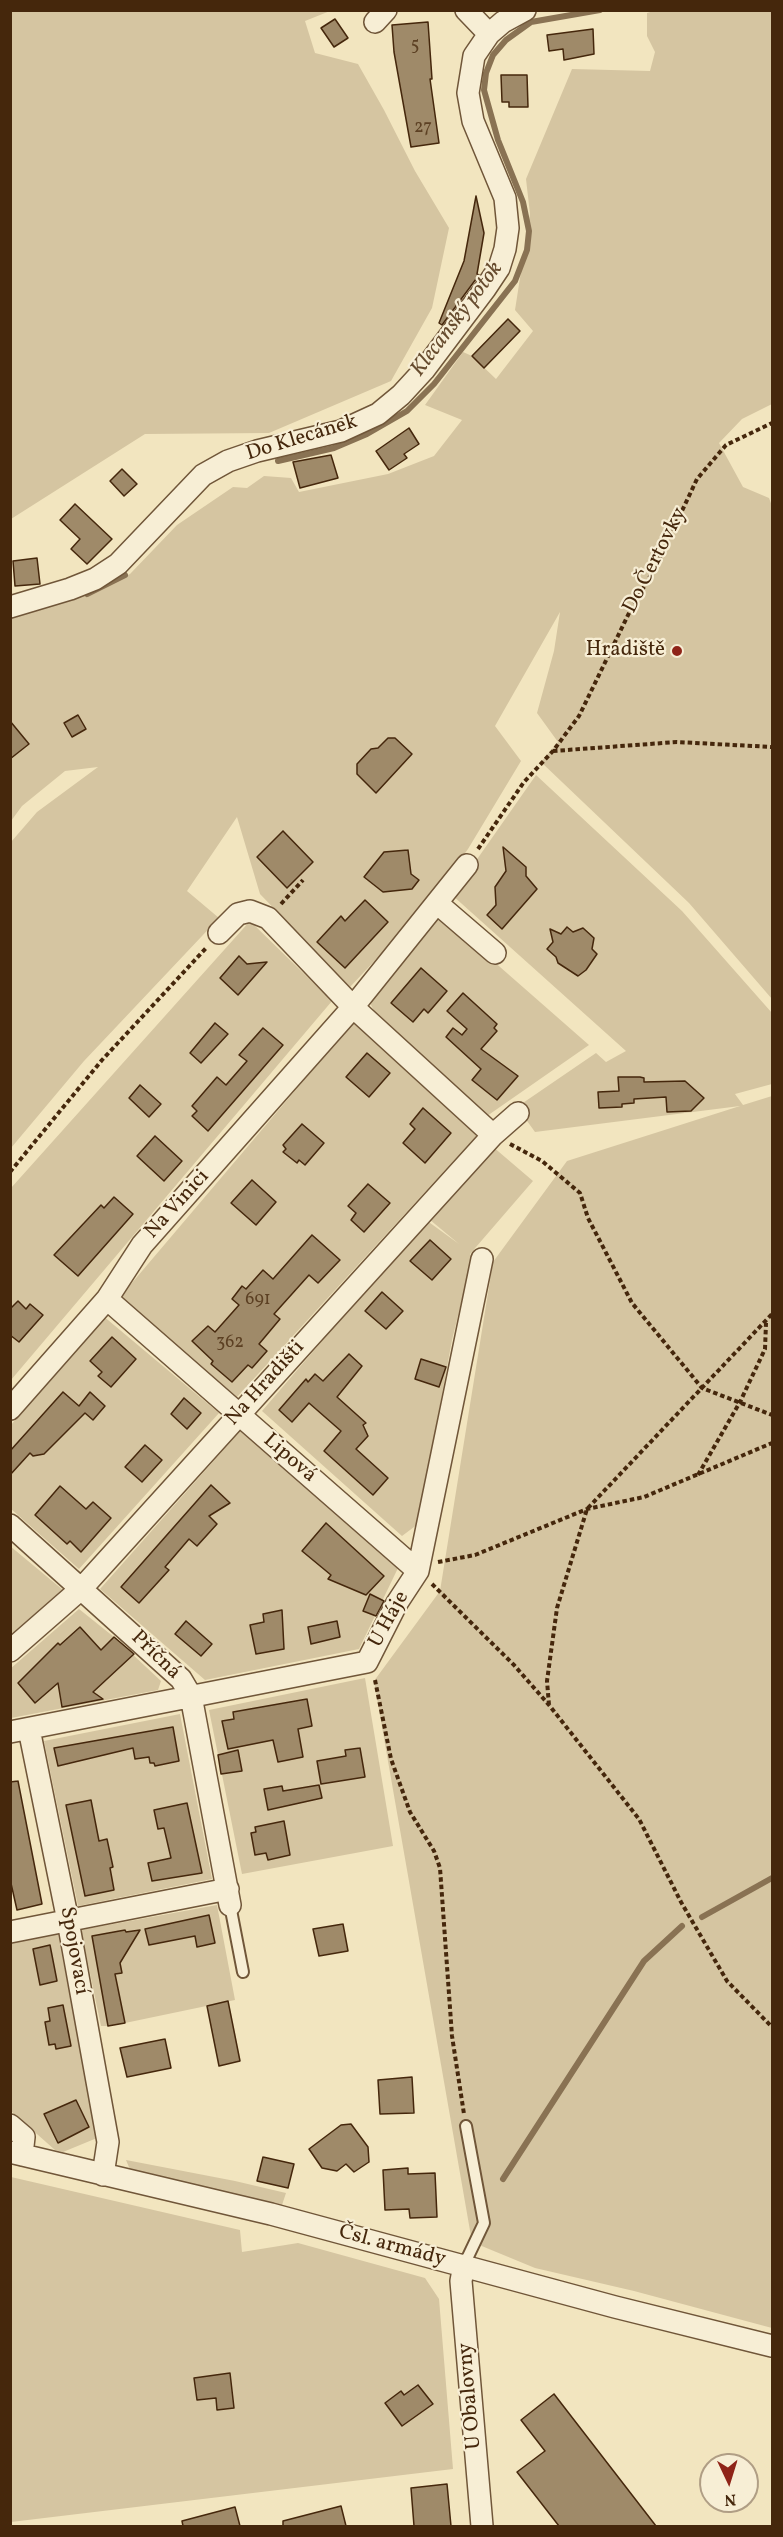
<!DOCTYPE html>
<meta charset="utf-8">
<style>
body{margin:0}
#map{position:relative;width:783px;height:2537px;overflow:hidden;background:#f2e5bf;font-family:Vollkorn,serif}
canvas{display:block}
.frame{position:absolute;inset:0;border:12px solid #45270c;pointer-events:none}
.north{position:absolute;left:699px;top:2453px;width:60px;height:60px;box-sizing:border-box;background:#f7eed5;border:2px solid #b09e85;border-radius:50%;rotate:176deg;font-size:16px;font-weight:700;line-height:24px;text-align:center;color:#45270c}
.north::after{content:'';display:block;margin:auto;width:21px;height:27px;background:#8f2418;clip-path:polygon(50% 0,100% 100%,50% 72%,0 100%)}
</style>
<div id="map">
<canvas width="783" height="2537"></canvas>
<div class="frame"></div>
<div class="north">N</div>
</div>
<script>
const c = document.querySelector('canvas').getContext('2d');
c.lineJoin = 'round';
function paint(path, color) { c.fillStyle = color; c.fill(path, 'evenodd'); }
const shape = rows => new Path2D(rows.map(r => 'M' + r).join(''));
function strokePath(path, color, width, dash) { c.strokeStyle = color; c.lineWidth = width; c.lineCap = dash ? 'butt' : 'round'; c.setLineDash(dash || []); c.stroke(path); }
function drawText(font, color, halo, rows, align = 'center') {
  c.font = font + ' Vollkorn,serif'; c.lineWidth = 4.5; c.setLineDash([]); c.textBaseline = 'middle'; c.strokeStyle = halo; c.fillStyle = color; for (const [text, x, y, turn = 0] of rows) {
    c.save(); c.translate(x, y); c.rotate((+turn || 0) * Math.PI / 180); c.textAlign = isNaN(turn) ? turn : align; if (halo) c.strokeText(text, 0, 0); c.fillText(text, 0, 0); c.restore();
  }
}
paint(shape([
 [657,10,772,11,772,404,742,419,719,443,743,487,769,498,772,506,772,999,689,903,541,762,558,742,537,713,554,651,560,612,495,726,521,761,468,849,427,905,350,987,260,894,237,817,187,891,219,918,84,1061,11,1148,11,842,37,812,98,767,65,771,22,806,11,821,10,747,16,755,29,744,19,731,11,737,11,619,60,603,130,574,177,525,233,487,247,488,264,476,291,478,299,492,388,474,434,456,462,420,425,405,463,352,472,356,496,379,533,331,515,310,530,214,526,179,572,69,650,71,655,52,647,36,647,13],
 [10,11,330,11,305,21,315,53,358,64,384,110,415,171,449,228,432,308,391,381,269,433,145,434,11,519],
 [536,775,682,911,772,1013,772,1084,735,1094,743,1105,772,1096,772,2328,634,2291,535,2268,472,2242,374,1681,440,1591,493,1262,567,1161,740,1106,535,1132,517,1107,596,1053,606,1062,626,1051,452,895],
 [443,917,589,1045,487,1116,379,1020,371,1005,372,994,435,918],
 [250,921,332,1001,11,1380,11,1188],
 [355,1020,479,1133,237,1397,120,1297],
 [492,1146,533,1181,470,1254,472,1258,452,1340,418,1524,402,1536,262,1411,426,1220,459,1244,429,1219],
 [102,1315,219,1413,79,1569,11,1509,11,1425],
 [242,1429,398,1568,359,1649,205,1680,100,1589],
 [10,1546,63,1590,11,1637,10,1637],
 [79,1609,114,1637,161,1681,158,1690,11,1718,10,1669],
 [365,1678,393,1846,242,1874,209,1710],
 [180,1714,212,1879,78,1906,44,1741],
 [217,1905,235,2000,125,2023,118,1988,102,1991,108,2026,101,2026,81,1930],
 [58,1934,97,2138,63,2152,55,2150,11,2111,10,1943],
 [126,2160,235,2181,286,2193,281,2208,131,2172],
 [11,2177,240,2230,242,2252,298,2243,425,2278,439,2299,453,2469,11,2522]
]), '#d5c5a1');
strokePath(shape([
 [278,461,334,448,367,434,407,411,434,384,515,281,527,250,529,231,523,202,498,140,484,90,486,73,493,55,506,40,531,22,600,10],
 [87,594,125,575],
 [702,1917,772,1878],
 [503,2179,644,1961,682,1926]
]), '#897253', 6);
const building = shape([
 [335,19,348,38,334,47,321,28,335,19],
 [428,22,432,79,430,79,439,143,411,147,394,52,392,25,428,22],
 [593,29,594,54,564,60,563,49,549,51,547,35,593,29],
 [501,75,527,75,528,107,509,107,509,102,502,102,501,75],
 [476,196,484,233,477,274,479,275,442,325,439,323,464,261,476,196],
 [508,319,520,331,484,368,472,356,508,319],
 [409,428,419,444,404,454,407,458,389,470,376,451,409,428],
 [331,455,338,478,300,488,293,462,331,455],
 [122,469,137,484,124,496,110,481,122,469],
 [75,504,112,539,87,564,71,549,80,539,60,520,75,504],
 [37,558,40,584,15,586,13,561,37,558],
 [78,715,86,729,72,737,64,723,78,715],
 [10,721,29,744,10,759,10,721],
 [388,738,395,738,412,754,376,793,357,774,357,764,371,749,378,748,388,738],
 [283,831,313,862,287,888,257,857,283,831],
 [503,847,526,867,526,876,537,889,502,929,487,915,496,905,495,887,506,871,503,847],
 [408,850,411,874,419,880,412,889,383,892,364,877,384,852,408,850],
 [365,900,388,922,345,968,317,942,341,916,345,921,365,900],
 [567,927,573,932,583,928,594,938,592,949,597,954,586,970,578,976,558,963,556,957,547,949,553,942,550,929,561,934,567,927],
 [239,956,247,964,267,962,238,995,220,978,239,956],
 [421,968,447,991,428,1013,424,1009,413,1022,391,1003,421,968],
 [463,993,497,1024,494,1028,497,1031,481,1049,518,1076,497,1100,472,1080,481,1069,446,1037,453,1028,462,1035,467,1029,447,1011,463,993],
 [215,1023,228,1034,201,1063,190,1053,215,1023],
 [263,1028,283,1045,208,1131,192,1116,197,1111,192,1106,217,1077,226,1085,247,1061,239,1055,263,1028],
 [367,1053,390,1073,369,1097,346,1077,367,1053],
 [618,1077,640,1077,644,1078,644,1082,685,1081,704,1098,691,1111,667,1112,666,1097,634,1099,634,1103,622,1104,622,1107,599,1108,598,1092,619,1091,618,1077],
 [140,1085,161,1104,149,1117,129,1098,140,1085],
 [423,1108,451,1133,425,1163,403,1143,415,1129,410,1124,423,1108],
 [302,1124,324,1143,305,1165,299,1160,297,1163,283,1152,286,1149,283,1145,302,1124],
 [155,1136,182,1161,164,1181,137,1156,155,1136],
 [252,1180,276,1202,256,1225,231,1203,252,1180],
 [368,1184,390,1203,364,1232,351,1220,356,1213,348,1206,368,1184],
 [114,1197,133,1214,78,1276,54,1255,101,1205,104,1208,114,1197],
 [312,1235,340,1260,318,1283,309,1275,274,1314,280,1319,259,1344,267,1351,252,1368,248,1365,232,1382,211,1364,213,1361,192,1341,208,1326,215,1332,239,1305,232,1299,242,1286,246,1289,263,1270,273,1279,312,1235],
 [430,1240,451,1259,432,1280,410,1261,430,1240],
 [382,1292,403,1311,386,1329,365,1311,382,1292],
 [18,1301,26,1309,30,1304,43,1315,19,1342,10,1335,10,1309,18,1301],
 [112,1337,136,1359,111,1387,98,1376,102,1372,90,1361,112,1337],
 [349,1354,362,1366,337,1397,366,1423,363,1425,368,1436,356,1449,388,1478,373,1495,324,1451,341,1431,309,1403,292,1422,279,1410,306,1379,308,1382,315,1374,323,1381,349,1354],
 [421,1359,446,1367,439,1387,415,1379,421,1359],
 [63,1392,79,1406,90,1392,105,1406,93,1420,85,1413,44,1454,33,1456,30,1453,10,1475,10,1451,63,1392],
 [184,1398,201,1413,187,1429,171,1414,184,1398],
 [145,1445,162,1460,142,1482,125,1467,145,1445],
 [211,1485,230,1503,209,1516,217,1524,197,1546,189,1539,165,1567,169,1570,139,1603,121,1587,211,1485],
 [60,1486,86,1509,93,1502,111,1518,81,1552,70,1541,67,1544,35,1515,60,1486],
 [326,1523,384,1576,366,1595,328,1579,331,1575,302,1551,326,1523],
 [370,1594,384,1601,376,1616,363,1611,370,1594],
 [282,1610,284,1649,256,1654,250,1625,264,1622,263,1614,282,1610],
 [186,1621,212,1644,201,1656,175,1634,186,1621],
 [337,1621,340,1637,311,1644,308,1627,337,1621],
 [80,1627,101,1650,114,1637,134,1654,93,1692,103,1699,62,1707,58,1683,35,1703,18,1683,58,1643,60,1645,80,1627],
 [307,1699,312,1726,298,1729,303,1757,278,1762,273,1740,228,1749,222,1721,234,1719,233,1712,307,1699],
 [173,1727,179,1761,155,1766,154,1763,150,1763,149,1757,135,1759,133,1748,58,1766,54,1748,173,1727],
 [360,1748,365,1777,321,1784,317,1761,346,1756,345,1750,360,1748],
 [238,1750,242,1771,221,1774,218,1755,238,1750],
 [18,1781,42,1904,17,1910,10,1879,10,1782,18,1781],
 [319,1785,322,1798,268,1810,264,1789,282,1786,283,1791,319,1785],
 [91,1800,99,1841,107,1839,113,1867,110,1868,114,1890,85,1896,66,1805,91,1800],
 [187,1803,202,1873,152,1881,148,1863,171,1858,164,1828,158,1829,154,1810,187,1803],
 [284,1821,290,1855,268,1860,266,1853,255,1855,251,1833,256,1832,255,1827,284,1821],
 [209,1915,215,1943,197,1947,195,1936,149,1945,145,1929,209,1915],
 [343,1924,348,1951,319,1956,313,1929,343,1924],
 [125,1930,126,1932,140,1930,120,1963,122,1973,115,1974,125,2023,108,2026,92,1936,125,1930],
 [50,1945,57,1981,40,1985,33,1949,50,1945],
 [228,2001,240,2061,219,2066,207,2006,228,2001],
 [63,2005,71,2046,56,2049,55,2044,49,2045,45,2022,50,2021,48,2008,63,2005],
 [165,2039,171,2068,127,2077,120,2048,165,2039],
 [412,2077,414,2113,380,2114,378,2080,412,2077],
 [76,2100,89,2127,58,2143,44,2114,76,2100],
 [351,2124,368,2147,369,2162,354,2172,346,2164,337,2171,322,2168,309,2149,341,2125,351,2124],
 [263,2157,294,2164,288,2188,257,2181,263,2157],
 [408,2168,408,2174,435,2173,437,2217,410,2218,409,2209,385,2210,383,2170,408,2168],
 [230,2373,234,2408,217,2410,216,2398,197,2400,194,2378,230,2373],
 [418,2385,433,2404,402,2426,385,2403,401,2391,404,2395,418,2385],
 [554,2394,656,2526,559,2526,517,2472,545,2451,521,2420,554,2394],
 [447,2484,451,2526,414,2526,411,2488,447,2484],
 [341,2506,346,2526,283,2526,283,2521,341,2506],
 [235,2507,240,2526,183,2526,182,2521,235,2507]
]);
paint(building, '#9f8a69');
strokePath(building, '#45270c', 1.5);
const service = shape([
 [230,1905,243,1972],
 [464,2265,484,2223,466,2126]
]);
const minor = shape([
 [466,10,489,34],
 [375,22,386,10],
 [10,607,70,589,95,579,118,564,203,475,228,461,257,451,341,431,378,414,401,395,424,370,485,289,499,268,505,249,508,228,505,198,473,121,468,93,474,56,489,34,503,22,525,10],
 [438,904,495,953],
 [219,933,238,914,250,911,268,918,353,1007,493,1135],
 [107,1299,418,1571],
 [10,1409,107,1299,142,1245,353,1007,467,865],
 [10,1525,181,1679,191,1696,230,1905],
 [10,1651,82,1588,493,1135,518,1113],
 [29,1729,68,1921,108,2142,103,2175],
 [10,1732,367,1662,397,1603,418,1571,482,1259],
 [10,1932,228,1889],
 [10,2125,24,2137,22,2155],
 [10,2152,271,2214,615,2307,772,2346],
 [464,2265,461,2281,482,2526]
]);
strokePath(service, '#705639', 14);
strokePath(minor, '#705639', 24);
strokePath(shape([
 [553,751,677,742,772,747],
 [478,849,524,782,553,751,579,716,631,609,655,568,697,479,726,445,772,423],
 [281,904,303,880],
 [510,1144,542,1161,580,1193,588,1218,632,1303,702,1388,772,1415],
 [10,1172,102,1060,207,947],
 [698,1475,740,1402,765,1349,766,1323],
 [438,1562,475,1555,587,1509,644,1497,772,1443],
 [432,1584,514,1665,549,1705,639,1819,681,1902,727,1981,772,2027],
 [375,1680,391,1759,410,1812,434,1851,440,1868,452,2036,464,2114],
 [549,1705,547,1681,557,1608,587,1509,772,1314]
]), '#45270c', 4, [4.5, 3]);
strokePath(service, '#f7eed5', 10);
strokePath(minor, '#f7eed5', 21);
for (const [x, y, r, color] of [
 [677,651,6,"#8f2418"]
]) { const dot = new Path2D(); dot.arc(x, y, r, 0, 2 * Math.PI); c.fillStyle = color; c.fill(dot); strokePath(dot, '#f7eed5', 2); }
drawText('18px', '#5c4023', null, [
 ["5",415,47],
 ["27",423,129],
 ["691",258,1301],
 ["362",230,1344]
]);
drawText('21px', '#45270c', '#f7eed5', [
 ["Do Klecánek",302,439,-17],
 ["Do Čertovky",656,561,-63],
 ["Na Vinici",178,1205,-48],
 ["Na Hradišti",266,1384,-48],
 ["Lipová",289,1459,41],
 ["U Háje",390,1620,-61],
 ["Příčná",155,1656,44],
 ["Spojovací",73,1951,80],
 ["Čsl. armády",392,2247,15],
 ["U Obalovny",471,2396,-95]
]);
drawText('21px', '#45270c', '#f7eed5', [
 ["Hradiště",665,651]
], 'right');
drawText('italic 22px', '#674c2f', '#f7eed5', [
 ["Klecanský potok",458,320,-53]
]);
</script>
